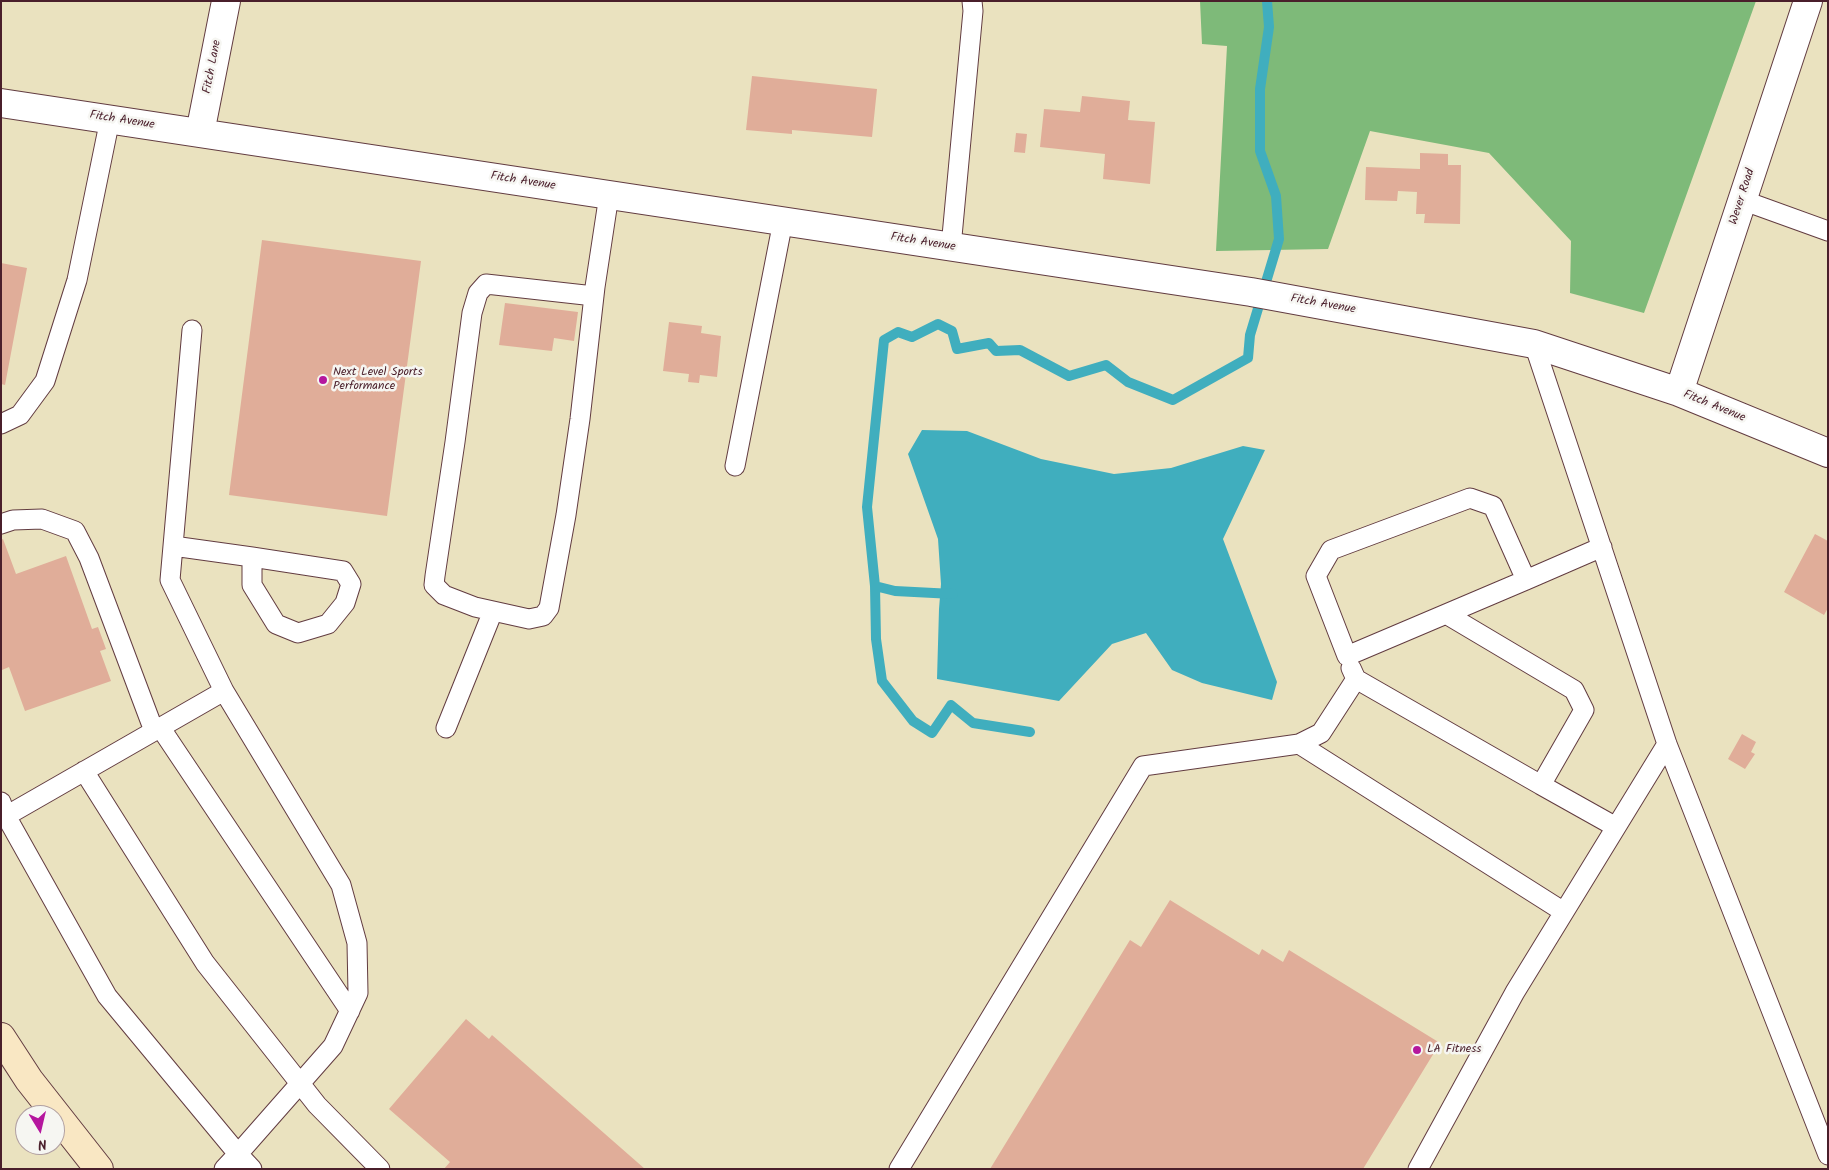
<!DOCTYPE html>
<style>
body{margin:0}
#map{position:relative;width:1829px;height:1170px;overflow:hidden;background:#eae2bf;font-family:Kalam,sans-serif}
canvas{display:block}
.frame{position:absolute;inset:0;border:2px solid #4a1f2b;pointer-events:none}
.north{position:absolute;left:15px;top:1105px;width:50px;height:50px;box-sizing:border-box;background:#f6f6f2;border:1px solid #b1a0a2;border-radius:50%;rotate:171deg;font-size:14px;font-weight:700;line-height:20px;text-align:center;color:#4a1f2b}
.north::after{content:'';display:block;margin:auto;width:18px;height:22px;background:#b5179e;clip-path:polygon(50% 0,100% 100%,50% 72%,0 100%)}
</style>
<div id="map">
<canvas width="1829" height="1170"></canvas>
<div class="frame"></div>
<div class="north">N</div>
</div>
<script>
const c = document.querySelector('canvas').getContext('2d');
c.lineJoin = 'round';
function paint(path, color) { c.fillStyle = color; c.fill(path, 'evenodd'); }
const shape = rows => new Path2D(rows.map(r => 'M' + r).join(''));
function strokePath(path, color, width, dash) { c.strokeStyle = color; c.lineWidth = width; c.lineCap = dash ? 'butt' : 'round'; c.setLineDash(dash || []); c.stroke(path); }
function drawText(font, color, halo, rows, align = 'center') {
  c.font = font + ' Kalam,sans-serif'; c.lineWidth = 5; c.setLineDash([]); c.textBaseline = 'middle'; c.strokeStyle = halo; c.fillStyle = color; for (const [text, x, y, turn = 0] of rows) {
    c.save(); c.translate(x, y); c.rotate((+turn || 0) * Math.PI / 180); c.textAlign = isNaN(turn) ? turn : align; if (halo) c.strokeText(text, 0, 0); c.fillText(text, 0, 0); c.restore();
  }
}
paint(shape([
 [1200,1,1756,1,1644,313,1570,293,1571,241,1489,153,1370,131,1328,249,1216,251,1227,46,1202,44]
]), '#7eba79');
paint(shape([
 [922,430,967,431,1041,459,1114,474,1171,468,1243,446,1265,450,1223,539,1277,682,1272,700,1202,683,1172,670,1146,633,1112,644,1059,701,937,679,939,609,941,584,938,539,908,454]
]), '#40aebe');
strokePath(shape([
 [875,586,895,591,953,594],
 [1030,732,973,723,951,705,932,733,913,721,882,681,876,639,875,586,867,507,884,340,898,332,912,337,938,324,952,331,957,349,989,343,996,351,1020,350,1069,376,1106,365,1128,382,1173,400,1248,358,1250,335,1279,239,1276,196,1260,151,1260,89,1269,27,1267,1]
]), '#40aebe', 10);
paint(shape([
 [752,76,877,89,872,137,792,130,792,134,746,130],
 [1082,96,1130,101,1128,120,1155,122,1150,184,1103,179,1105,154,1040,147,1044,109,1080,112],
 [1016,133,1027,134,1025,153,1014,152],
 [1420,153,1448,154,1448,165,1461,165,1460,224,1424,223,1425,214,1416,214,1417,192,1398,191,1397,201,1365,200,1366,167,1420,169],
 [262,240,421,261,387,516,229,495],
 [1,263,27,268,5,385,1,384],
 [505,303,578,312,574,341,554,338,552,351,499,345],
 [669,322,702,326,701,333,721,336,717,377,700,375,699,383,688,382,689,374,663,371],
 [1815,534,1828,541,1828,608,1824,615,1784,592],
 [3,539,16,574,66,556,92,629,98,627,106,649,100,651,111,681,25,711,9,667,2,670,1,666,1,540],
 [1742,734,1756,742,1751,752,1755,754,1745,769,1728,759],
 [1170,900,1259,955,1262,949,1283,962,1289,950,1440,1043,1363,1169,990,1169,1130,940,1141,947],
 [466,1019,489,1039,492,1035,645,1169,444,1169,450,1162,389,1109]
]), '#e0ad99');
const lane = shape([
 [1742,200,1828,231],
 [951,247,973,11,972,1],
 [594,296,486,284,478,293,472,313,455,442,435,576,434,585,444,595,475,607,529,619,543,616,549,608,566,515,580,419,595,287,609,195],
 [1534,344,1667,744,1828,1155],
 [1,424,20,415,45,381,77,280,110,119],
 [735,466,783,221],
 [1,524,13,520,42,519,75,531,89,558,154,731],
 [173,546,252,557,343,571,351,584,345,603,328,624,298,633,276,624,252,585,252,557],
 [1526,580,1493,506,1470,498,1331,550,1316,576,1347,656,1446,614,1526,580,1602,547],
 [1351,668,1356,679,1541,785,1584,710,1574,690,1446,614],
 [224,691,341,885,357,943,358,993,333,1046,238,1154,252,1169],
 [160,727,350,1011],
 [446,728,493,611],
 [1299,744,1564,912],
 [84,771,205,963,317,1105,380,1169],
 [1541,785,1616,827],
 [1,802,6,816,224,691,170,580,192,330],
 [1,818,6,816,107,996,238,1154,224,1169],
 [899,1169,1143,766,1299,744,1321,733,1356,679],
 [1418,1169,1515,992,1667,744]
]);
const street = shape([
 [1,103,1251,292,1534,344,1679,392,1828,453],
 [200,133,226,1],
 [1679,392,1808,1]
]);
const secondary = shape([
 [1,1037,29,1080,99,1169]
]);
strokePath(lane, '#623c41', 21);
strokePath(street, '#623c41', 30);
strokePath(secondary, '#623c41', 30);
strokePath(lane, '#fff', 19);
strokePath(street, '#fff', 28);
strokePath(secondary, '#f9e7c3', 28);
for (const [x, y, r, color] of [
 [323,380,5,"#b5179e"],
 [1417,1050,5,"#b5179e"]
]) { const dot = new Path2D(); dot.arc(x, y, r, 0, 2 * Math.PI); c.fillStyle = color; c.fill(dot); strokePath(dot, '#f6f6f2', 2); }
drawText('12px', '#4a1f2b', '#f6f6f2', [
 ["Fitch Lane",213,67,-79],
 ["Fitch Avenue",122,121,9],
 ["Fitch Avenue",523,182,9],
 ["Wever Road",1743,197,-72],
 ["Fitch Avenue",923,243,9],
 ["Fitch Avenue",1323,305,10],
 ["Fitch Avenue",1714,407,22]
]);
drawText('12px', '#4a1f2b', '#f6f6f2', [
 ["Next Level Sports",333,373],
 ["Performance",333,387],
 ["LA Fitness",1427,1050]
], 'left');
</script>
